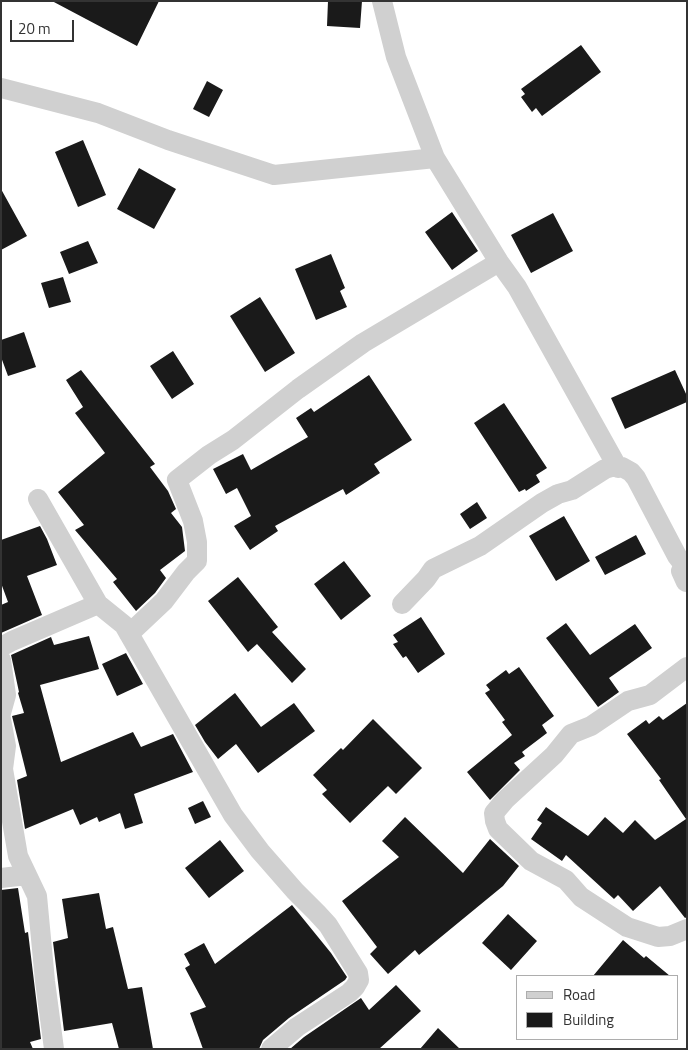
<!DOCTYPE html>
<style>
body{margin:0}
#map{position:relative;width:688px;height:1050px;overflow:hidden;background:#fff;font-family:"Titillium Web",sans-serif}
canvas{display:block}
.frame{position:absolute;inset:0;border:2px solid #333;pointer-events:none}
.legend{position:absolute;left:516px;top:975px;width:162px;height:65px;box-sizing:border-box;background:#fff;border:1px solid #adadad;margin:0;padding:6px 9px;list-style:none;font-size:15px;color:#333}
.legend li{display:flex;align-items:center;gap:10px;height:25px}
.legend b{width:25px;border:1px solid #adadad}
.scale{position:absolute;left:10px;top:20px;width:64px;height:22px;box-sizing:border-box;border:2px solid #333;border-top:0;padding-left:6px;font-size:15px;line-height:18px;white-space:nowrap;color:#333;-webkit-text-stroke:4px #fff;paint-order:stroke}
</style>
<div id="map">
<canvas width="688" height="1050"></canvas>
<div class="frame"></div>
<ul class="legend">
<li><b style="height:6px;background:#d0d0d0"></b>Road</li>
<li><b style="height:14px;background:#1a1a1a"></b>Building</li>
</ul>
<div class="scale">20 m</div>
</div>
<script>
const c = document.querySelector('canvas').getContext('2d');
c.lineJoin = 'round';
function paint(path, color) { c.fillStyle = color; c.fill(path, 'evenodd'); }
const shape = rows => new Path2D(rows.map(r => 'M' + r).join(''));
function strokePath(path, color, width, dash) { c.strokeStyle = color; c.lineWidth = width; c.lineCap = dash ? 'butt' : 'round'; c.setLineDash(dash || []); c.stroke(path); }
paint(shape([
 [52,1,159,1,137,46],
 [328,1,362,1,360,28,327,26],
 [581,45,601,72,542,116,536,108,532,112,521,97,525,94,521,89],
 [207,81,223,90,209,117,193,109],
 [83,140,106,195,78,207,55,152],
 [139,168,176,189,154,229,117,209],
 [1,189,27,236,1,250],
 [452,212,478,251,452,270,425,232],
 [553,213,573,251,531,273,511,235],
 [88,241,98,263,69,274,60,252],
 [331,254,345,288,340,291,347,307,316,320,295,269],
 [63,277,71,302,49,308,41,283],
 [260,297,295,353,265,372,230,316],
 [24,332,36,367,8,376,1,357,1,340],
 [173,351,194,384,172,399,150,366],
 [81,370,155,464,150,467,168,491,176,509,171,513,182,527,185,551,160,570,166,578,155,593,136,611,113,582,117,579,75,530,84,525,58,492,105,453,75,413,83,407,66,380],
 [675,370,687,396,687,402,625,429,611,398],
 [369,375,412,440,374,464,380,473,346,495,343,489,275,526,278,531,250,550,234,526,251,516,237,488,226,494,213,469,243,454,251,470,308,437,296,418,311,408,314,412],
 [504,403,547,468,536,475,540,482,526,491,525,489,519,492,474,423],
 [477,502,487,518,470,529,460,514],
 [564,516,590,561,556,581,529,536],
 [40,526,47,539,57,565,27,576,42,615,1,633,1,605,8,602,1,583,1,540],
 [636,535,646,554,605,575,595,557],
 [344,561,371,596,341,620,314,584],
 [238,577,278,627,272,632,306,669,292,683,257,644,248,652,208,601],
 [421,617,445,654,418,673,406,656,403,658,393,644,398,642,393,635],
 [566,623,590,655,635,624,652,648,609,678,619,692,598,707,546,638],
 [89,636,99,669,40,685,61,762,133,732,141,747,173,734,193,772,134,794,143,823,125,829,120,813,99,822,97,817,80,825,73,809,25,829,17,780,27,776,12,716,24,713,18,693,19,692,11,655,51,637,54,645],
 [126,653,143,684,117,696,102,664],
 [519,667,554,716,542,725,547,733,522,752,525,756,514,763,520,770,490,800,467,772,512,735,502,722,505,720,485,693,490,690,486,685,506,670,509,674],
 [235,693,261,727,294,703,315,731,258,773,236,744,218,759,205,742,195,725],
 [687,703,687,917,685,918,660,886,633,911,618,895,614,899,566,855,562,861,531,839,542,823,537,820,546,807,588,836,605,817,623,833,635,820,655,840,686,819,659,780,661,779,627,734,646,720,649,724,659,716,663,720],
 [373,719,422,768,396,794,388,786,350,823,322,794,327,790,313,775,341,748,343,750],
 [203,801,211,817,195,824,188,808],
 [405,817,463,873,490,839,519,866,503,886,419,955,415,950,388,974,370,954,377,947,342,901,399,857,382,841],
 [220,840,244,871,209,898,185,868],
 [18,888,25,933,28,932,41,1039,30,1042,33,1049,1,1049,1,890],
 [99,893,106,929,113,927,128,989,142,987,153,1049,119,1049,112,1023,64,1031,53,942,68,938,62,899],
 [292,905,331,953,347,977,345,980,289,1018,263,1040,259,1049,203,1049,190,1013,206,1007,185,968,190,965,184,954,204,943,215,964],
 [508,914,537,941,511,970,482,943],
 [623,940,644,958,646,956,670,976,593,976],
 [396,985,421,1011,379,1049,290,1049,304,1037,361,998,369,1010],
 [438,1028,460,1049,420,1049]
]), '#1a1a1a');
strokePath(shape([
 [382,1,396,57,435,158,499,262,517,287,618,468],
 [1,88,98,113,168,140,274,175,435,158],
 [38,499,98,604,124,625,233,815,260,851,295,891,317,913,328,925,358,973,359,980,355,987,349,993,297,1027,271,1049],
 [402,604,426,579,433,569,480,546,542,503,558,494,572,490,605,469,612,467,622,467,631,472,636,478,677,556,684,565,681,571,686,582],
 [129,634,164,601,186,572,197,561,197,542,193,521,177,480,209,455,233,440,298,389,363,343,499,262],
 [1,647,12,641,98,604],
 [1,660,6,695,1,713],
 [687,667,650,695,628,701,591,726,571,734,554,755,505,800,494,813,495,821,498,829,531,861,566,880,581,897,627,927,658,937,670,936,687,929],
 [1,719,6,746,3,769,18,856,37,896,45,981,54,1049],
 [1,878,27,875]
]), '#d0d0d0', 20);
</script>
